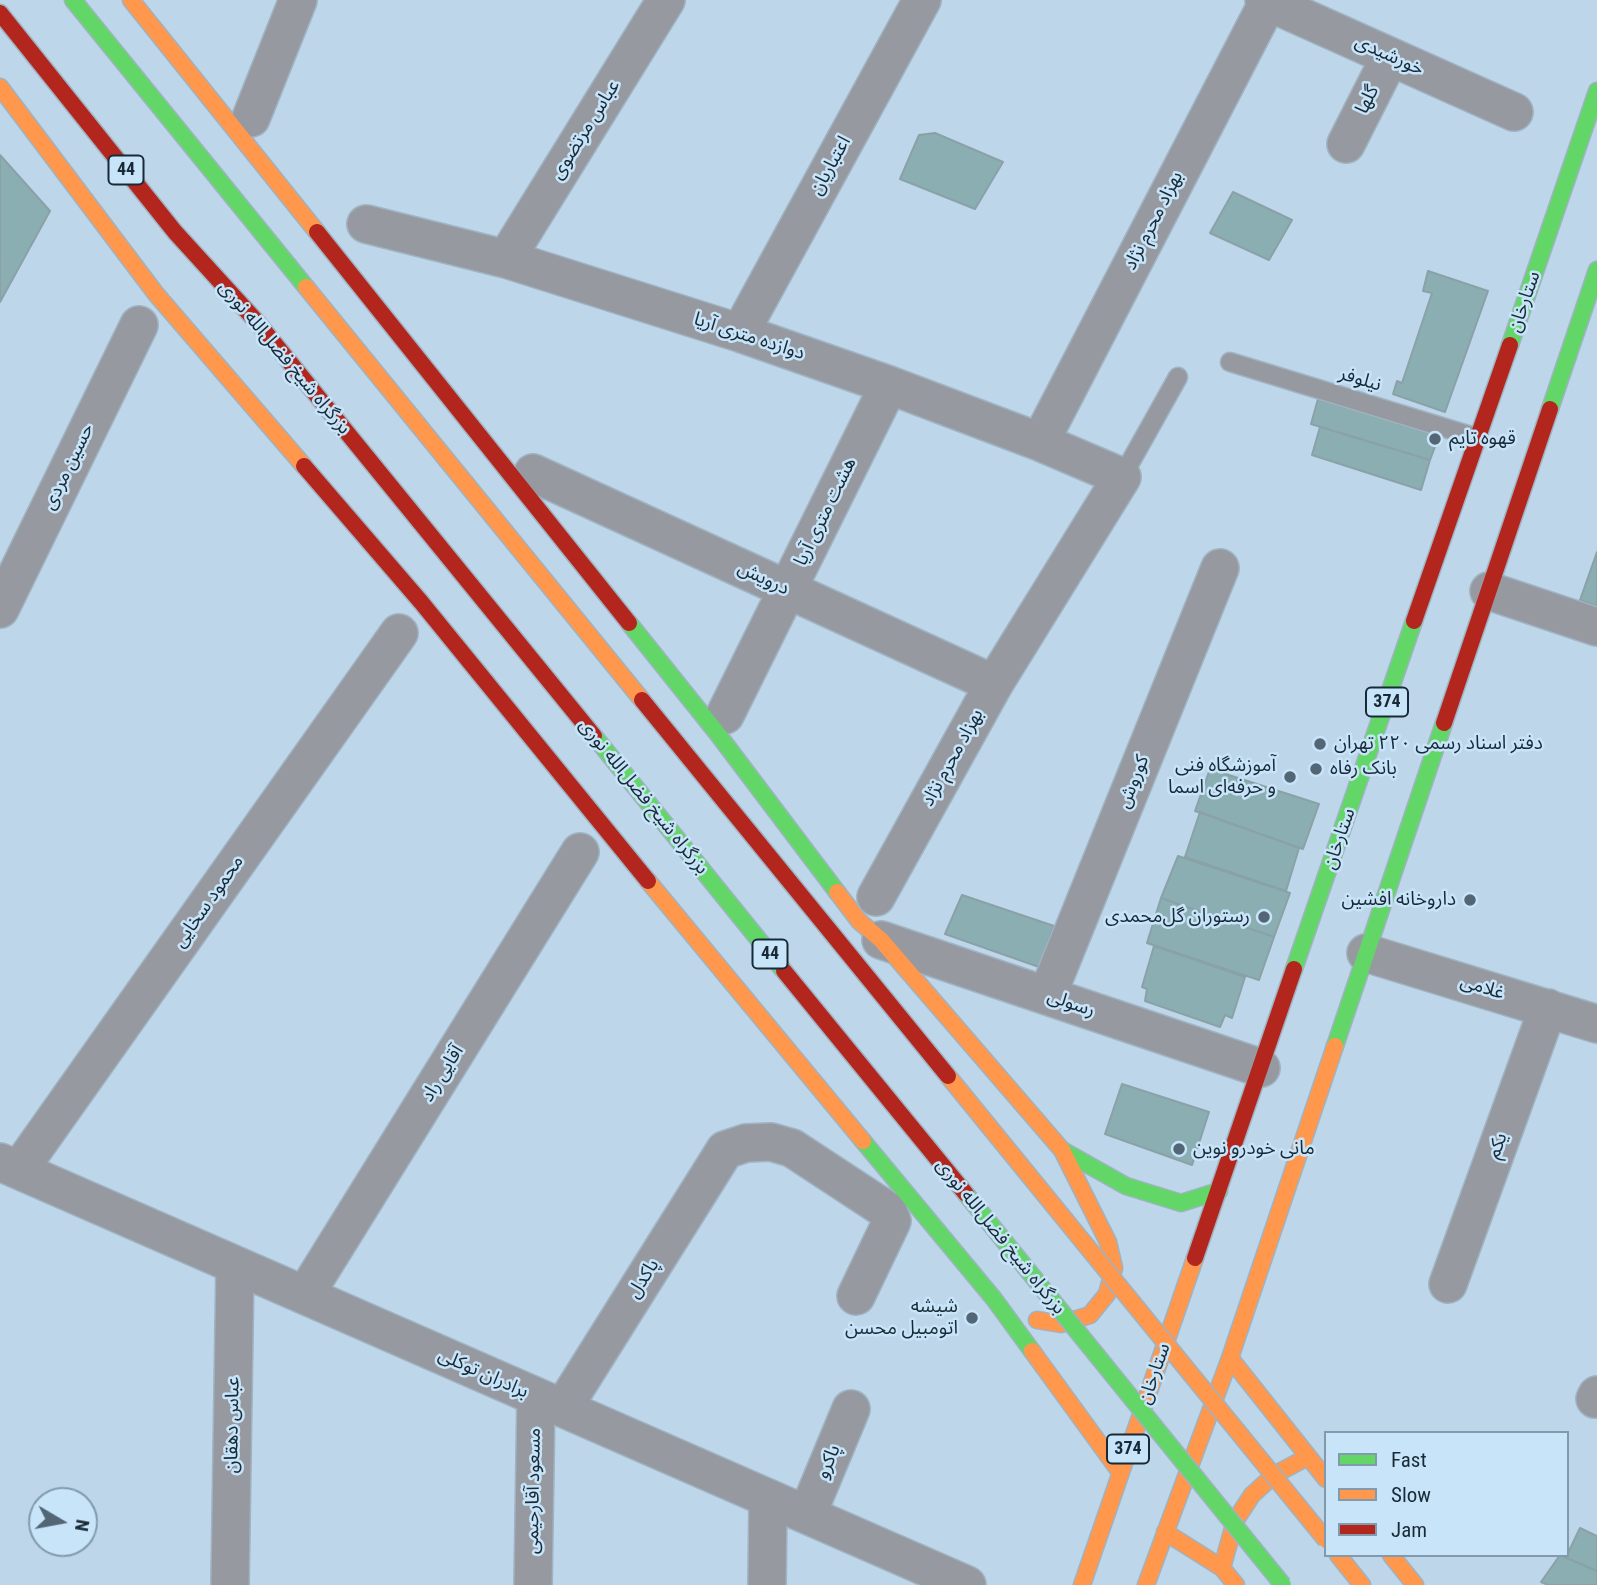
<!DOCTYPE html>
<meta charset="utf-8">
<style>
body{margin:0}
#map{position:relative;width:1597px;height:1585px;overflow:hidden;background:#bdd6e9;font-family:"Roboto Condensed",sans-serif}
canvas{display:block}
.legend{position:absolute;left:1324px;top:1431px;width:245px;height:126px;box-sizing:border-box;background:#c8e4f9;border:2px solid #829aab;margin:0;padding:9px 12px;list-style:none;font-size:21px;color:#182a37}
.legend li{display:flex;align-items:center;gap:14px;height:35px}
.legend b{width:35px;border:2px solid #829aab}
.north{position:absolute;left:28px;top:1487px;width:70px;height:70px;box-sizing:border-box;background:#c8e4f9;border:2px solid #829aab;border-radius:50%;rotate:100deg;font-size:19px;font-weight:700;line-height:28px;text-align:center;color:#182a37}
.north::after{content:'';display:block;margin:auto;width:24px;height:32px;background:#526675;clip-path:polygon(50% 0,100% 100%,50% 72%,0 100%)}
</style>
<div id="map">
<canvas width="1597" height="1585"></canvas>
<ul class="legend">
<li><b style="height:9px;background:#63d668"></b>Fast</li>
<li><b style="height:9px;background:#ff974d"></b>Slow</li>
<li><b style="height:9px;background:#b3261e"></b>Jam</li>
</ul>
<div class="north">N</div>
</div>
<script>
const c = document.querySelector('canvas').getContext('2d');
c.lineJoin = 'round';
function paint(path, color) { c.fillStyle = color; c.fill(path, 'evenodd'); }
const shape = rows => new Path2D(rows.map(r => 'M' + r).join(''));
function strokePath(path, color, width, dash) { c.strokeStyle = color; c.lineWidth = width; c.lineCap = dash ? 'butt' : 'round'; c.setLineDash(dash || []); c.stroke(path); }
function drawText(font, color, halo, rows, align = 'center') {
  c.font = font + ' "Roboto Condensed","Noto Sans Arabic",sans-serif'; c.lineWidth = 5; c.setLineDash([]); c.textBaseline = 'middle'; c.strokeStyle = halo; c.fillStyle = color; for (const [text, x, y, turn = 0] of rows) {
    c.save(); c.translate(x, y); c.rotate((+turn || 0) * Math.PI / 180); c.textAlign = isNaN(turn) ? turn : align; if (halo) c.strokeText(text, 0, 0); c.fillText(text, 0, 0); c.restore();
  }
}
const building = shape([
 [935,133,1003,162,975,209,900,179,919,135,935,133],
 [0,155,50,211,0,302,0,155],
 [1233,192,1292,220,1269,260,1210,233,1233,192],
 [1428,271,1488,291,1445,412,1393,394,1397,381,1402,383,1432,293,1423,291,1428,271],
 [1318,399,1439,436,1430,460,1311,424,1318,399],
 [1320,427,1430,460,1421,490,1312,455,1320,427],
 [1597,552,1597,606,1580,600,1597,552],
 [1210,769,1319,804,1303,849,1195,811,1210,769],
 [1200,812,1299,848,1286,891,1185,857,1200,812],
 [1178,856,1290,893,1274,937,1161,898,1178,856],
 [962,895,1054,926,1039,967,945,934,962,895],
 [1161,898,1274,937,1259,980,1147,943,1161,898],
 [1154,946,1245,977,1232,1018,1225,1015,1220,1027,1145,1001,1147,989,1142,987,1154,946],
 [1122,1084,1209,1112,1192,1165,1105,1134,1122,1084],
 [1580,1528,1597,1536,1597,1571,1564,1557,1567,1555,1580,1528],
 [1560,1555,1597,1571,1597,1585,1548,1585,1541,1582,1560,1555]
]);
paint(building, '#8baeb3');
strokePath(building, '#8aa1a8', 2);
const lane = shape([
 [1230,362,1478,438],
 [1122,477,1178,377]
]);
const street = shape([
 [1264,0,1514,112],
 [251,118,298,0],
 [1346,144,1390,57],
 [366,224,506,259,740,333,889,385,1040,442,1122,477,994,684,876,897],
 [506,259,666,0],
 [740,333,922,0],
 [1040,442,1269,0],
 [533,473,994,684],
 [1489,591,1597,627],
 [0,609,139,325],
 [725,715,889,385],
 [881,940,1261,1068],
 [1366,953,1597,1024],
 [1047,996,1220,568],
 [0,1162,967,1585],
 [19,1170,399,633],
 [1448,1284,1548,1008],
 [305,1295,580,852],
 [1595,1399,1597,1395],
 [563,1408,725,1150,746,1143,771,1142,792,1148,888,1211,892,1221,856,1296],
 [807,1515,851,1409],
 [230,1585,235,1265],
 [533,1585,536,1397],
 [767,1585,768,1498]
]);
const fast = shape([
 [73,0,306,287],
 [1510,345,1597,91],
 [1550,409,1597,270],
 [629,623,717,733,837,892],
 [1294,969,1414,621],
 [1335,1046,1444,723],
 [863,1141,994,1299,1032,1351],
 [1062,1150,1126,1186,1181,1203,1219,1191]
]);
const slow = shape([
 [131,0,317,232],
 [0,87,156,294,304,466],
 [648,881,863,1141],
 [837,892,859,921,881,940,1062,1150,1108,1242,1114,1268,1107,1294,1090,1315,1061,1324,1037,1320],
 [1032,1351,1120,1472],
 [1230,1358,1326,1479],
 [1165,1532,1222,1568,1236,1585],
 [1338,1555,1362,1585],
 [1391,1555,1415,1585],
 [1222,1568,1235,1521,1252,1495,1274,1475,1302,1460],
 [1082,1585,1195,1258],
 [1146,1585,1230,1358,1335,1046]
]);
const jam = shape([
 [0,13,175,232,257,322],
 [317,232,629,623],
 [304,466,421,602,648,881],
 [1414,621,1510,345],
 [1444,723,1550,409],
 [1195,1258,1294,969]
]);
strokePath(lane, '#9fb3c2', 21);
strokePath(street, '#9fb3c2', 40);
strokePath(fast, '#9fb3c2', 19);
strokePath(slow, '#9fb3c2', 19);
strokePath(jam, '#9fb3c2', 19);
strokePath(lane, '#9799a1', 18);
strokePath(street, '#9799a1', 37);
strokePath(fast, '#63d668', 16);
strokePath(slow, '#ff974d', 16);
strokePath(jam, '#b3261e', 16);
const fastBridge = shape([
 [594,736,784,971],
 [966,1194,1283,1585]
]);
const slowBridge = shape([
 [306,287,642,700],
 [948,1076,1326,1540]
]);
const jamBridge = shape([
 [257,322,594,736],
 [642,700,948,1076],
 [784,971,966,1194]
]);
strokePath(fastBridge, '#9fb3c2', 19, []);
strokePath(slowBridge, '#9fb3c2', 19, []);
strokePath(jamBridge, '#9fb3c2', 19, []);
strokePath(fastBridge, '#63d668', 16);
strokePath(slowBridge, '#ff974d', 16);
strokePath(jamBridge, '#b3261e', 16);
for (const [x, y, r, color] of [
 [1435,439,7,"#526675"],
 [1320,744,7,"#526675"],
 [1316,769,7,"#526675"],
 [1290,777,7,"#526675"],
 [1470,900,7,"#526675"],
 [1264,917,7,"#526675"],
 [1179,1149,7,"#526675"],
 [972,1318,7,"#526675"]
]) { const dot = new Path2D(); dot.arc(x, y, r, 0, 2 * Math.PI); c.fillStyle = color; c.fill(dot); strokePath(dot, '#c8e4f9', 2.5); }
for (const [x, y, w] of [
 [126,170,35],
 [1387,702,42],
 [770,954,35],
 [1128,1449,42]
]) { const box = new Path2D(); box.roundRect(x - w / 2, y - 14.5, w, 29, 5); c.fillStyle = '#c8e4f9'; c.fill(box); strokePath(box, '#182a37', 2); }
drawText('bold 18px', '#182a37', null, [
 ["44",126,170],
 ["374",1387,702],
 ["44",770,954],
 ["374",1128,1449]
]);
drawText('19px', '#182a37', '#c8e4f9', [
 ["خورشیدی",1389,56,24],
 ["گلها",1368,100,-63],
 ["عباس مرتضوی",586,130,-58],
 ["اعتباریان",831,166,-61],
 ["بهزاد محرم نژاد",1154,221,-63],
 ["ستارخان",1525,302,-71],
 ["دوازده متری آریا",749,337,18],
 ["بزرگراه شیخ فضل‌الله نوری",284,358,50],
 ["نیلوفر",1360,380,17],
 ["حسین مردی",69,467,-64],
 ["هشت متری آریا",826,512,-64],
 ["درویش",763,579,25],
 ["بهزاد محرم نژاد",953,758,-61],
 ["کوروش",1134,782,-68],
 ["بزرگراه شیخ فضل‌الله نوری",643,797,51],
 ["ستارخان",1340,839,-71],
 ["محمود سخایی",209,902,-55],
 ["غلامی",1482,988,17],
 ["رسولی",1071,1004,19],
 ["آقایی راد",443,1074,-58],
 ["یکم",1498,1146,-70],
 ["بزرگراه شیخ فضل‌الله نوری",1000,1237,51],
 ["پاکدل",644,1279,-58],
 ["برادران توکلی",483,1374,24],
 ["ستارخان",1155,1374,-71],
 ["عباس دهقان",233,1425,-89],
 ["پاکرو",829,1462,-67],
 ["مسعود آقارحیمی",534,1491,-89]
]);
drawText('19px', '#182a37', '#c8e4f9', [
 ["قهوه تایم",1449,439],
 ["دفتر اسناد رسمی ۲۲۰ تهران",1334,744],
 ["آموزشگاه فنی",1276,766,"right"],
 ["و حرفه‌ای اسما",1276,788,"right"],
 ["بانک رفاه",1330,769],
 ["داروخانه افشین",1456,900,"right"],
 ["رستوران گل‌محمدی",1250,917,"right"],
 ["مانی خودرو نوین",1193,1149],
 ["شیشه",958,1307,"right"],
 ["اتومبیل محسن",958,1329,"right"]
], 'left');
</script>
